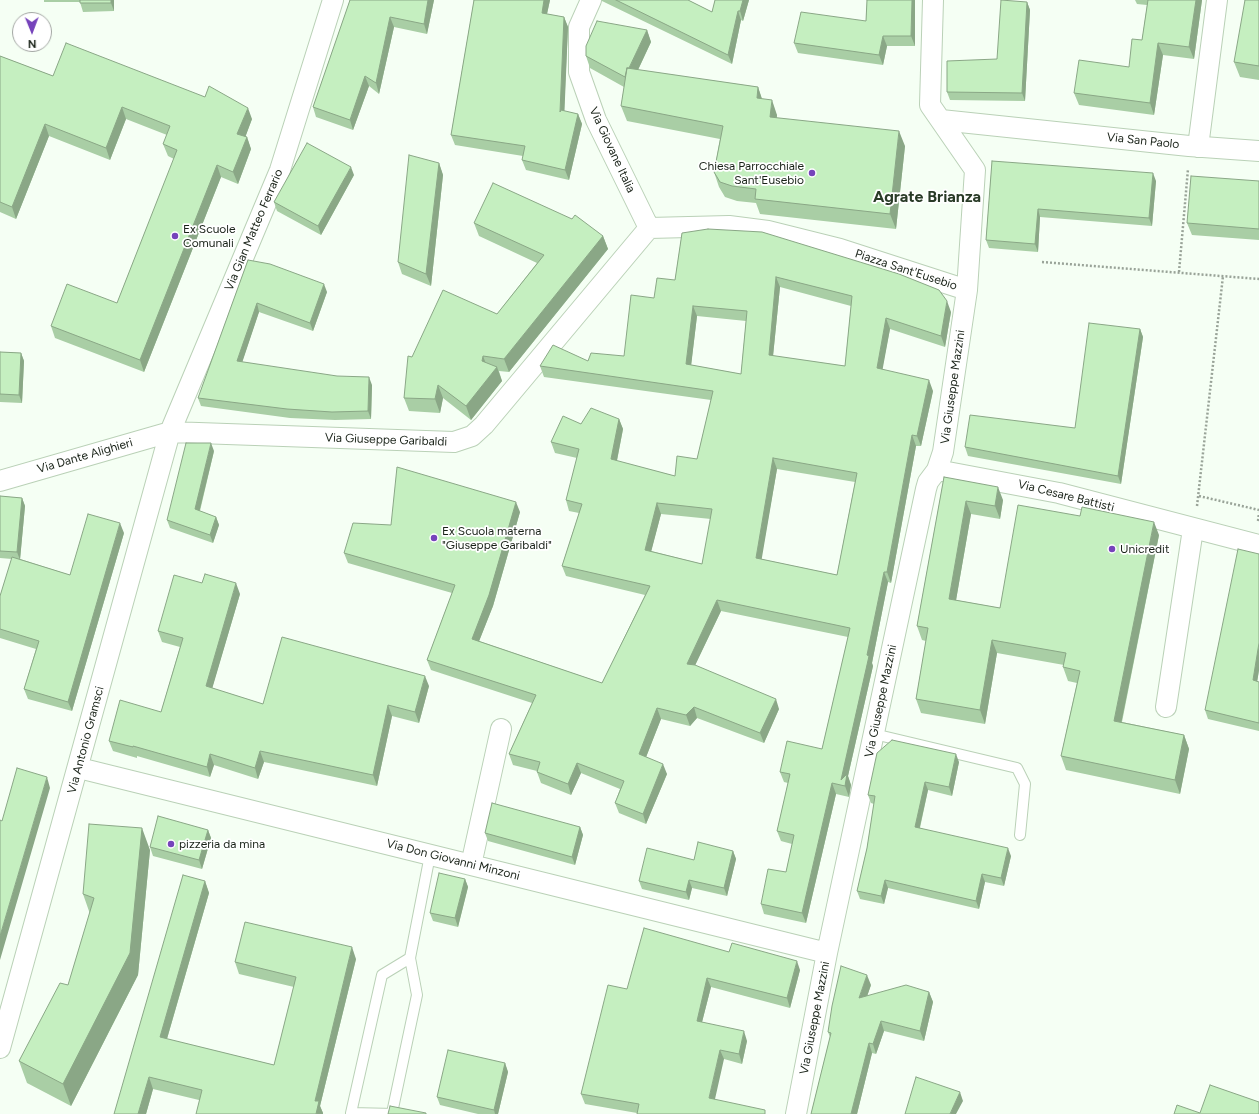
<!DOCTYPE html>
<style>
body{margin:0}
#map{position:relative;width:1259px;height:1114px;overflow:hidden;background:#f5fff4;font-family:Figtree,sans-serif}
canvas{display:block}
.north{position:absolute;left:12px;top:12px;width:40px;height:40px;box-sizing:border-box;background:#fff;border:1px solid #a3a7a3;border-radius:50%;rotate:179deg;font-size:11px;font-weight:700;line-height:16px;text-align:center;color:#192218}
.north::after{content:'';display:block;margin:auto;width:14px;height:18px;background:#7643bb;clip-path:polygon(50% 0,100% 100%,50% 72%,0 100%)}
</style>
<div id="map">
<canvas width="1259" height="1114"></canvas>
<div class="north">N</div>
</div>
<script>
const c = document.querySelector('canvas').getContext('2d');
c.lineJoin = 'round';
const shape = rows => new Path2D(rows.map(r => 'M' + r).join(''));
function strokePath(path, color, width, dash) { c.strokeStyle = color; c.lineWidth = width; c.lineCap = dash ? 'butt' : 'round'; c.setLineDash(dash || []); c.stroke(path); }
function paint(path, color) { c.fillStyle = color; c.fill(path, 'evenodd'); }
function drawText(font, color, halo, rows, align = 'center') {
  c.font = font + ' Figtree,sans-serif'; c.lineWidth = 3.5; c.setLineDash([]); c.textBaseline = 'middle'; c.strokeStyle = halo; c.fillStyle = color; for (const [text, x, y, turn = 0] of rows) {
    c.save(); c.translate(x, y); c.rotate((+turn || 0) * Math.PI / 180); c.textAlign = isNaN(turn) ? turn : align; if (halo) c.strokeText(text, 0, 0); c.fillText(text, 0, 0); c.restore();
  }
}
const lane = shape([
 [874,734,1017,768,1025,784,1020,835],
 [392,1113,417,995,410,958],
 [395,1114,351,1113,382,975,410,958,430,855]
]);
const street = shape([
 [591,0,579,27,579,72,596,120,649,228],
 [941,120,1189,146,1259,151],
 [1198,147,1217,0],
 [649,228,729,226,768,231,840,249,967,290],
 [937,470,1059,493,1259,545],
 [0,481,170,432,454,442,472,436,484,425,649,228],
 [1166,707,1193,529],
 [79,768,827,953],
 [471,865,501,729],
 [0,1048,170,432,280,170,333,0],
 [796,1114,827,953,926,489,928,482,937,470,943,452,967,290,975,170,930,105,933,0]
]);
strokePath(lane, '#bad1b7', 12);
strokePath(street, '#bad1b7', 22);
strokePath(shape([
 [1042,262,1259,279],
 [1179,272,1188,169],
 [1199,496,1259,510],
 [1197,506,1223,276],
 [1258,521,1259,513]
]), '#99a398', 2.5, [2, 2]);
strokePath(lane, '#fff', 10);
strokePath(street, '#fff', 20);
paint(shape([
 [44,0,114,0,114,11,83,12,80,2,44,2],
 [350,0,434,0,427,34,394,27,379,94,369,86,353,130,316,117,313,107],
 [474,0,550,0,547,14,564,17,568,27,564,111,578,114,582,124,569,180,526,170,522,160,523,156,455,145,451,135],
 [602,0,688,0,712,12,715,0,749,0,743,21,741,20,732,64,602,1],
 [867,0,915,0,915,46,887,46,883,65,798,53,794,43,866,21],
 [1135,0,1202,0,1194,59,1163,55,1154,115,1079,105,1074,93,1129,67,1142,40,1147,5,1137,4],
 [1259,0,1259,80,1240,77,1234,62],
 [1027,2,1030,10,1025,101,950,100,947,92,997,59],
 [647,30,651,42,638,70,758,87,762,99,777,115,777,118,905,146,896,229,760,214,756,203,737,201,725,197,719,187,714,172,720,139,627,121,621,106,624,87,590,68,586,56],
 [0,56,53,76,252,119,245,137,247,137,251,149,238,184,221,177,144,372,55,338,51,326,117,303,174,159,168,156,163,144,167,135,126,119,110,160,49,136,16,219,0,212],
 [992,161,1156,181,1152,226,1040,217,1038,252,989,248,986,240],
 [439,163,443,175,431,286,402,274,398,262],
 [354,175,321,235,277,211,274,202],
 [1259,181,1259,240,1192,235,1187,223],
 [474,223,603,236,608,249,509,372,499,371,502,381,471,420,443,398,440,413,409,411,404,398,412,357,497,314,537,263,479,236],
 [682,233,951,312,945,347,890,329,882,369,933,391,921,446,916,446,891,583,888,582,872,663,873,666,848,776,851,785,849,797,836,794,806,923,764,914,761,904,786,872,792,844,781,841,777,831,788,783,784,782,780,772,822,749,848,637,721,611,695,665,779,709,764,743,697,718,690,726,661,719,646,757,667,774,646,824,619,813,615,803,620,789,581,773,571,795,541,783,537,772,537,771,513,765,509,754,532,703,431,670,427,660,452,593,348,563,344,553,391,525,520,512,493,606,479,641,602,683,645,595,566,576,562,566,579,513,569,511,566,500,577,458,555,453,551,442,581,424,619,419,623,429,617,461,675,476,697,459,711,400,544,377,540,366,588,361,624,356,654,298,675,280],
 [780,287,851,306,845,366,773,356],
 [697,316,746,321,741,374,691,365],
 [777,469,855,482,837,575,761,559],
 [661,514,711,519,702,564,651,551],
 [248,260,327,292,313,331,259,312,242,362,372,385,371,419,335,420,290,418,201,406,198,398],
 [1140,329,1143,337,1121,484,968,456,965,447,1075,428],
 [0,352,21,353,24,361,22,403,0,402],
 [214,451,200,511,216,517,219,525,213,543,170,528,167,520],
 [944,477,1003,500,1000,519,971,514,956,600,1000,608,1159,535,1122,722,1184,735,1189,749,1180,794,1066,770,1061,756,1077,683,1068,681,1063,667,1064,665,997,653,985,724,921,713,916,699,926,641,922,640,917,626],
 [0,496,22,498,25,506,20,559,70,575,124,533,72,711,28,699,24,689,36,649,0,638,0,596,12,559,0,558],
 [1259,554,1259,670,1257,682,1259,682,1259,731,1208,719,1205,710],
 [240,594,212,688,263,704,429,686,419,723,392,716,377,786,264,762,258,779,214,765,210,777,137,756,137,758,113,751,109,741,161,712,180,647,162,642,158,631],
 [959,762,952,796,928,790,920,828,1011,856,1004,886,985,882,979,909,888,888,884,904,860,899,857,891,867,848,874,804,871,803,868,795],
 [580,827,583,835,575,865,488,841,485,833],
 [208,830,211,838,202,869,153,856,150,847],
 [150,850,138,975,71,1106,27,1083,19,1061,68,985,90,914,83,894],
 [733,851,736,859,727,896,692,888,689,900,642,889,639,881,694,860],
 [465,879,468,887,458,927,433,921,430,913],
 [205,881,209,893,167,1039,274,1065,294,987,239,974,235,962,356,959,320,1106,323,1113,199,1100,153,1089,146,1114,114,1114],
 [729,952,800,970,790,1008,711,987,702,1022,747,1041,742,1064,724,1059,637,1113,585,1104,581,1094,627,989],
 [871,985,867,996,929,992,933,1002,924,1041,884,1031,876,1054,872,1053,857,1114,811,1114,830,1037,828,1032],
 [505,1063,508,1072,498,1114,478,1114,440,1105,437,1097]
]), '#a9cea5');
paint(shape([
 [111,0,114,0,114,11,111,3],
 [428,0,434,0,427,34,424,24],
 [544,0,550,0,545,23,542,13],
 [743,0,749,0,743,21,740,11],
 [912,0,915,0,915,46,911,36],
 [1196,0,1202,0,1194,59,1189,47],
 [1027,2,1030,10,1025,101,1022,93],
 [738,11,741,20,732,64,728,55],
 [390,17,394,27,379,94,376,83],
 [564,17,568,27,564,122,560,112],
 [647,30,651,42,629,89,625,77],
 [883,36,887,46,883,65,879,55],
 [1158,43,1163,55,1154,115,1150,103],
 [365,76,369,86,353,130,350,120],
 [758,87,763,102,757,98],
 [772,100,777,115,775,132,770,117],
 [122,107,126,119,110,160,106,148],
 [248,108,252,119,242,146,237,134],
 [578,114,582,124,569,180,565,170],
 [45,124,49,136,16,219,12,207],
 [899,131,905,146,896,229,890,214],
 [247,137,251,149,238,184,233,172],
 [439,163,443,175,431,286,426,274],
 [217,165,221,177,144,372,140,360],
 [351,167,354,175,321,235,318,226],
 [1153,173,1156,181,1152,226,1149,218],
 [1038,209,1040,217,1038,252,1035,244],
 [603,236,608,249,509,372,504,359],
 [776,277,780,287,772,366,769,355],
 [324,284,327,292,313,331,310,323],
 [947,301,951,312,945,347,941,336],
 [257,303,259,312,240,369,237,361],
 [693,306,697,316,690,375,686,364],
 [886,318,890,329,881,378,877,368],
 [1140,329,1143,337,1121,484,1118,476],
 [21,353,24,361,22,403,19,395],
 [483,356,488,369,482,361],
 [497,367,502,381,471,420,466,406],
 [369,377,372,385,371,419,368,411],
 [929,380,933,391,921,446,917,436],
 [438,385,443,398,440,413,435,399],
 [619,419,623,429,615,470,611,459],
 [912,435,916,446,891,583,887,572],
 [211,443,214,451,198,517,195,509],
 [773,458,777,469,760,569,756,558],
 [998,487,1003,500,1000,519,995,506],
 [22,498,25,506,20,560,17,552],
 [966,501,971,514,954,612,949,599],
 [516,502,520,512,493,606,476,649,472,639],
 [657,503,661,514,649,560,645,550],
 [216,517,219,525,213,543,210,535],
 [1154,522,1159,535,1119,734,1114,721],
 [120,523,124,533,72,711,68,702],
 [884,572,888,582,872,663,873,666,848,776,851,785,849,797,845,786,841,780],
 [236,583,240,594,210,696,206,686],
 [717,600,721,611,691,674,687,664],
 [992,640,997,653,985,724,980,710],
 [1259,643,1259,670,1256,689,1253,680],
 [425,676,429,686,419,723,415,712],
 [776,699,779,709,764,743,760,733],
 [388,705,392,716,377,786,373,775],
 [694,707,697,718,690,726,686,715],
 [657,708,661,719,643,765,639,754],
 [1184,735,1189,749,1180,794,1175,780],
 [260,751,264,762,258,779,255,768],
 [210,754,214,765,210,777,207,767],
 [956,754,959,762,952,796,949,787],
 [577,763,581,773,571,795,568,784],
 [663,764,667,774,646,824,643,814],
 [47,777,50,788,0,960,0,936],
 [925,782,928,790,918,835,915,827],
 [832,783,836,794,806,923,802,913],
 [580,827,583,835,575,865,572,857],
 [142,828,150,850,138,975,71,1106,63,1084],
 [208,830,211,838,202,869,199,860],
 [1008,848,1011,856,1004,886,1001,878],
 [733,851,736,859,727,896,724,888],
 [982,874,985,882,979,909,976,901],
 [465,879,468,887,458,927,455,918],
 [689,880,692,888,689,900,686,892],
 [885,880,888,888,884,904,881,896],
 [205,881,209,893,164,1049,160,1037],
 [352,947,356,959,320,1106,323,1113,323,1114,316,1114,315,1101],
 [797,961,800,970,790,1008,787,998],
 [867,975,871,985,863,1008,859,998],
 [707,978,711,987,700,1030,697,1021],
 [929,992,933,1002,924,1041,920,1031],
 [881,1021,884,1031,876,1054,873,1044],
 [744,1031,747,1041,742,1064,739,1054],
 [869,1043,872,1053,857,1114,851,1114],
 [720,1050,724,1059,713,1108,709,1098],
 [505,1063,508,1072,498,1114,495,1114,494,1110],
 [149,1077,153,1089,146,1114,138,1114],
 [960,1092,963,1101,956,1114,950,1114]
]), '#8aa786');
const building = shape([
 [80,0,111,0,111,3,80,3,80,0],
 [350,0,428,0,424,24,390,17,376,83,365,76,350,120,313,107,350,0],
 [474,0,544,0,542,13,564,17,560,112,561,110,578,114,565,170,522,160,525,146,451,135,474,0],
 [616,0,688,0,712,12,715,0,743,0,740,11,738,11,728,55,616,0],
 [867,0,912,0,911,36,883,36,879,55,794,43,801,12,866,21,867,0],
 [1001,0,1027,2,1022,93,947,92,947,61,997,59,1001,0],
 [1148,0,1196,0,1189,47,1158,43,1150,103,1074,93,1079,60,1129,67,1132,39,1142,40,1148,0],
 [1245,0,1259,0,1259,66,1234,62,1245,0],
 [597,21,647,30,629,68,627,68,625,77,586,56,586,46,597,21],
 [66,43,205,97,209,86,248,108,237,134,247,137,233,172,217,165,140,360,51,326,67,284,117,303,177,150,163,144,170,126,122,107,106,148,45,124,12,207,0,202,0,56,53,76,66,43],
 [627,68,758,87,757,98,772,100,770,117,899,131,890,214,755,199,756,189,732,186,720,182,714,172,723,126,621,106,627,68],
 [307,143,351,167,318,226,274,202,307,143],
 [409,155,439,163,426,274,398,262,409,155],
 [992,161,1153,173,1149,218,1038,209,1035,244,986,240,992,161],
 [1191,176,1259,181,1259,229,1187,223,1191,176],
 [493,183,572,219,575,215,603,236,504,359,483,356,482,361,497,367,466,406,438,385,435,399,404,398,408,356,412,357,443,290,497,314,544,255,474,223,493,183],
 [708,229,762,232,899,274,939,290,947,301,941,336,886,318,877,368,929,380,917,436,912,435,887,572,884,572,867,655,869,656,841,780,847,774,845,786,832,783,802,913,761,904,768,869,786,872,794,835,777,831,790,774,780,772,787,741,822,749,850,628,717,600,687,664,695,665,776,699,760,733,694,707,686,715,657,708,639,754,663,764,643,814,615,803,624,781,577,763,568,784,537,772,540,762,509,754,536,695,427,660,455,585,344,553,353,523,391,525,397,467,516,502,489,595,472,639,602,683,650,586,562,566,582,504,566,500,579,449,551,442,563,416,581,424,591,408,619,419,611,459,675,476,677,456,697,459,713,391,540,366,553,345,588,361,591,353,624,356,631,295,654,298,657,278,675,280,682,233,708,229],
 [776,277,852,296,845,366,769,355,776,277],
 [693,306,747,311,741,374,686,364,693,306],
 [773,458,857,473,837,575,756,558,773,458],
 [657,503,712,509,702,564,645,550,657,503],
 [248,260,270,264,324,284,310,323,257,303,237,361,337,376,369,377,368,411,332,412,287,409,198,398,248,260],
 [1089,323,1140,329,1118,476,965,447,970,415,1075,428,1089,323],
 [0,352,21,353,19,395,0,394,0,352],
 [186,443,211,443,195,509,216,517,210,535,167,520,186,443],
 [944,477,998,487,995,506,966,501,949,599,1000,608,1018,505,1080,516,1082,507,1154,522,1114,721,1184,735,1175,780,1061,756,1080,671,1063,667,1066,653,992,640,980,710,916,699,928,628,917,626,944,477],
 [0,496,22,498,17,552,0,551,0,496],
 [88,514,120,523,68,702,24,689,39,641,0,629,0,596,12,557,70,575,88,514],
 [1238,549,1259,554,1259,643,1253,680,1259,682,1259,723,1205,710,1238,549],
 [205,574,236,583,206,686,263,704,282,637,425,676,415,712,388,705,373,775,260,751,255,768,210,754,207,767,133,746,133,747,109,741,120,700,161,712,183,638,158,631,174,575,202,583,205,574],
 [892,740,956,754,949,787,925,782,915,827,1008,848,1001,878,982,874,976,901,885,880,881,896,857,891,867,848,875,796,868,795,877,753,892,740],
 [17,768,47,777,0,936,0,820,2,821,17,768],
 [492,803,580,827,572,857,485,833,492,803],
 [158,816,208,830,199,860,150,847,158,816],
 [89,824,142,828,130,953,63,1084,19,1061,60,983,68,985,94,898,83,894,89,824],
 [698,842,733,851,724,888,689,880,686,892,639,881,647,848,694,860,698,842],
 [439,873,465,879,455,918,430,913,439,873],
 [183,875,205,881,160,1037,274,1065,296,977,235,962,245,922,352,947,315,1101,319,1101,316,1114,196,1114,202,1090,149,1077,138,1114,114,1114,183,875],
 [644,928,729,952,732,943,797,961,787,998,707,978,697,1021,744,1031,739,1054,720,1050,709,1098,765,1110,765,1114,637,1114,639,1104,581,1094,608,985,627,989,644,928],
 [841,966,867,975,859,998,906,985,929,992,920,1031,881,1021,873,1044,869,1043,851,1114,811,1114,831,1033,828,1032,832,1006,841,966],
 [448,1050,505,1063,494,1110,437,1097,448,1050],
 [916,1077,960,1092,950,1114,905,1114,916,1077],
 [1210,1085,1259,1102,1259,1114,1174,1114,1177,1105,1200,1113,1210,1085],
 [390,1106,426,1113,426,1114,388,1114,390,1106]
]);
paint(building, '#c5efc0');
strokePath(building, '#8aa786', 1);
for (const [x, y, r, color] of [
 [812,173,4,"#7643bb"],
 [175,236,4,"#7643bb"],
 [434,538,4,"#7643bb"],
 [1112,549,4,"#7643bb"],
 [171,844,4,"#7643bb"]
]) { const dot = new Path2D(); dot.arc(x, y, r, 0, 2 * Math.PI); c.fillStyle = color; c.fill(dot); strokePath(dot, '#fff', 1.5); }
drawText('12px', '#192218', '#fff', [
 ["Via San Paolo",1143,141,6],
 ["Via Giovane Italia",612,150,65],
 ["Via Gian Matteo Ferrario",254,230,-67],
 ["Piazza Sant'Eusebio",906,270,18],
 ["Via Giuseppe Mazzini",953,387,-82],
 ["Via Giuseppe Garibaldi",386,440,2],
 ["Via Dante Alighieri",85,456,-16],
 ["Via Cesare Battisti",1066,496,14],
 ["Via Giuseppe Mazzini",881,701,-78],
 ["Via Antonio Gramsci",86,740,-75],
 ["Via Don Giovanni Minzoni",453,860,14],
 ["Via Giuseppe Mazzini",815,1018,-79]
]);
drawText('12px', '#192218', '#fff', [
 ["Chiesa Parrocchiale",804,166,"right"],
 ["Sant'Eusebio",804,180,"right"],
 ["Ex Scuole",183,229],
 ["Comunali",183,243],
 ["Ex Scuola materna",442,531],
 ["\"Giuseppe Garibaldi\"",442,545],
 ["Unicredit",1120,549],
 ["pizzeria da mina",179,844]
], 'left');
drawText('bold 16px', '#293b27', '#fff', [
 ["Agrate Brianza",927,197]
]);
</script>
